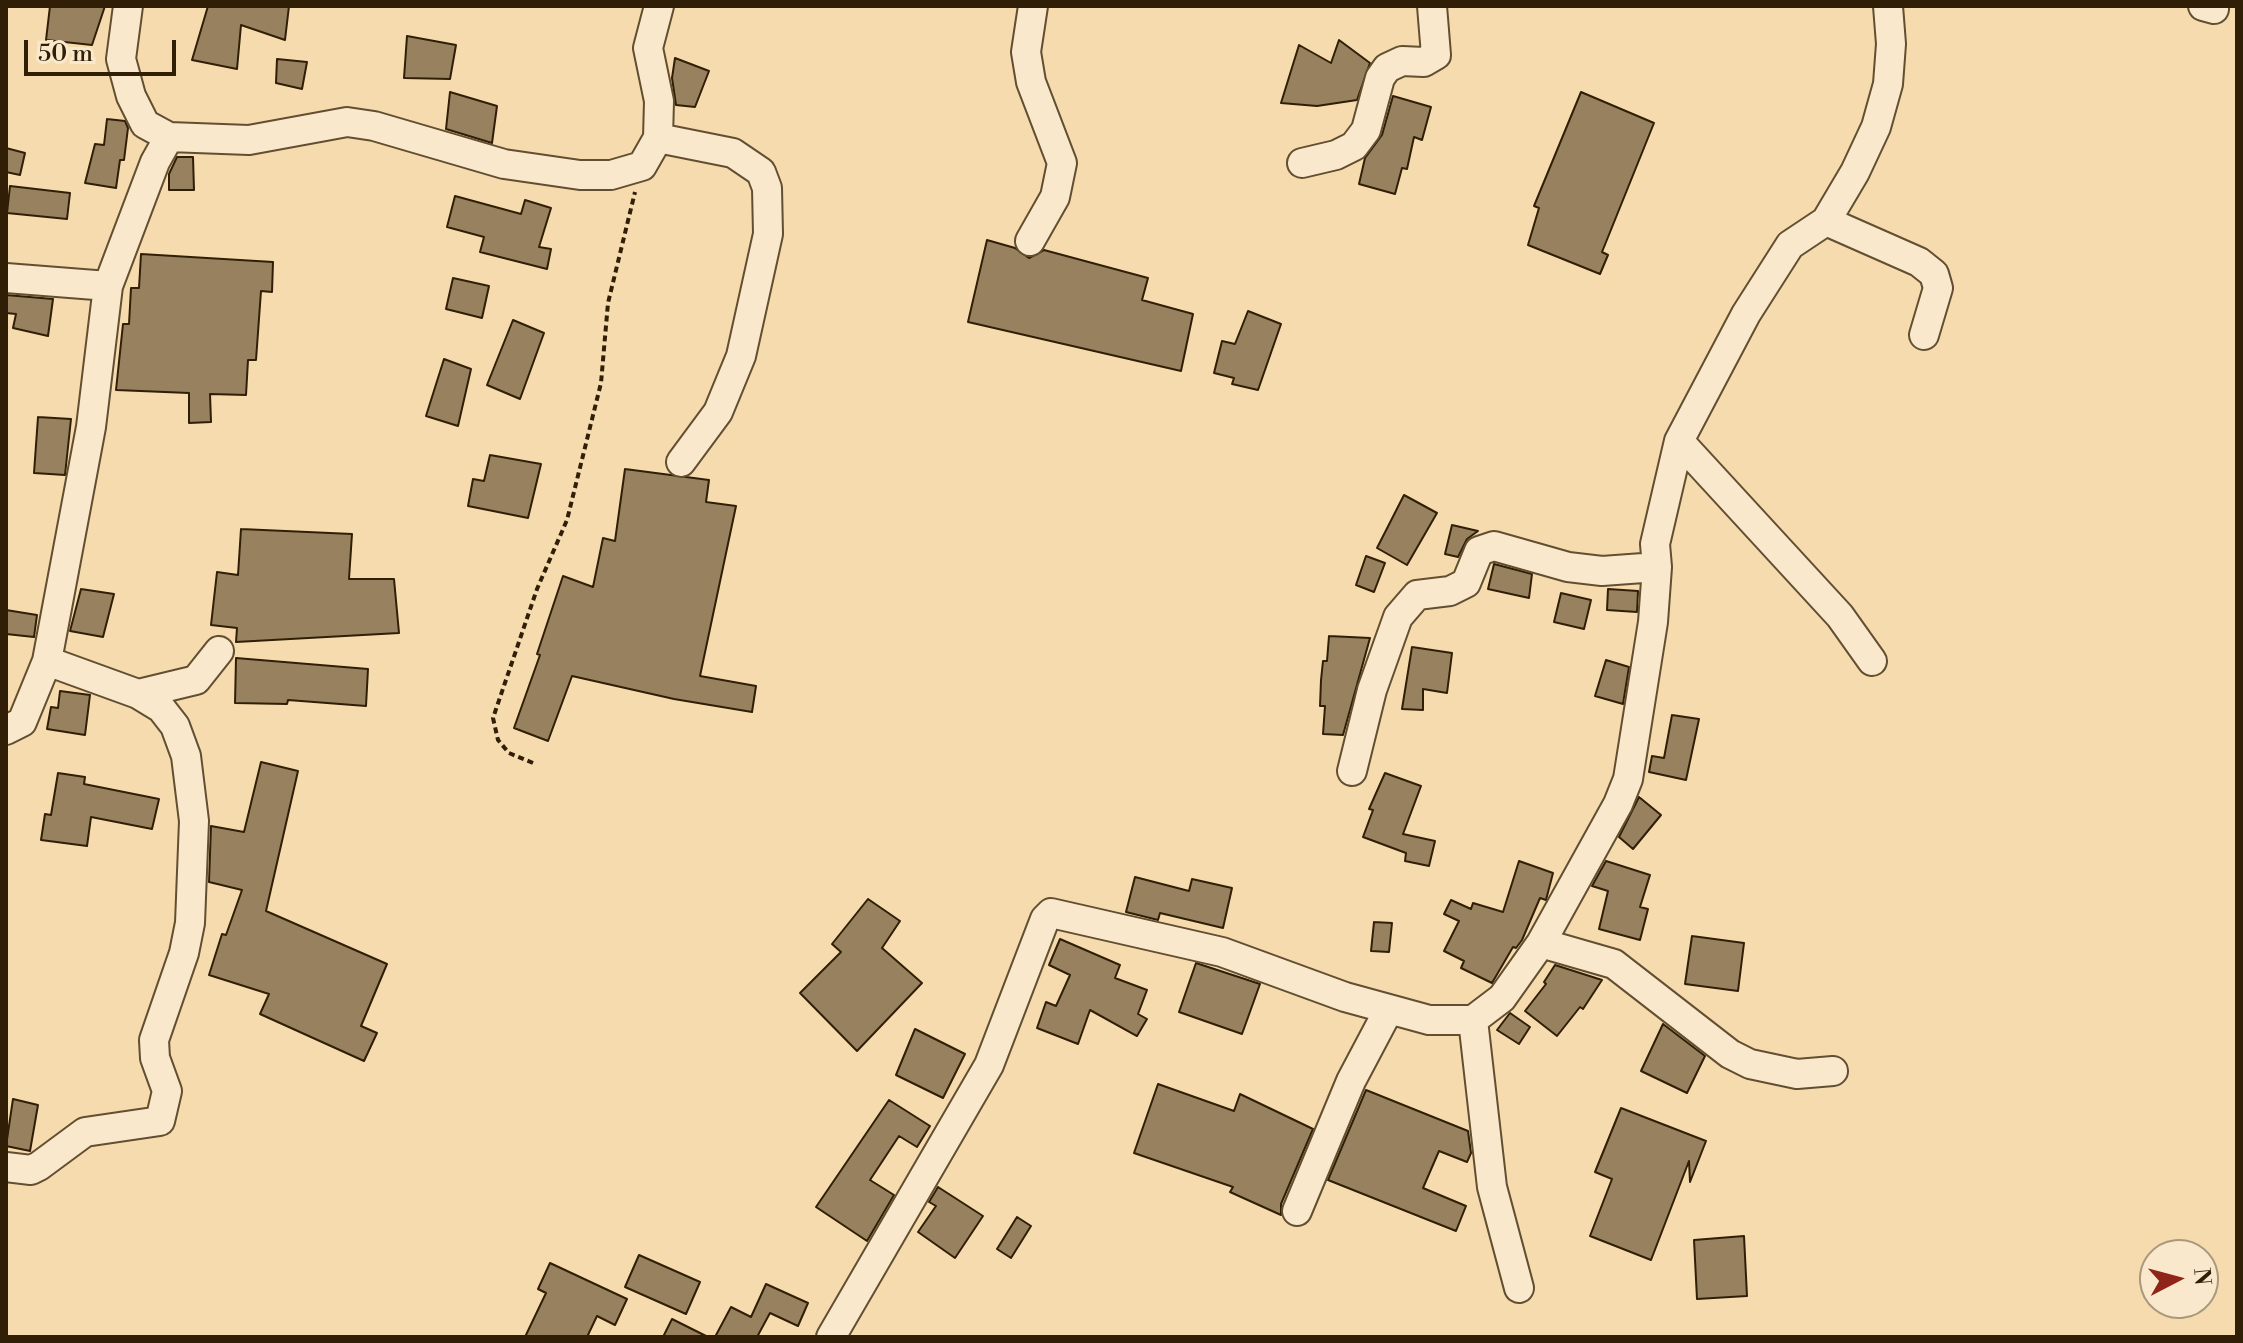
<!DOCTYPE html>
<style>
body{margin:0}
#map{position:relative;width:2243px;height:1343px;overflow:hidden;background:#f6dbaf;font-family:"Libre Bodoni",serif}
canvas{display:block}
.frame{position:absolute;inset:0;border:8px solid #301f06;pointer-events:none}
.north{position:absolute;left:2139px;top:1239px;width:80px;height:80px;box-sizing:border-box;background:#f9e8cb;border:2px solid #a9987c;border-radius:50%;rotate:84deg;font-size:22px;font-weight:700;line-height:32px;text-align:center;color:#301f06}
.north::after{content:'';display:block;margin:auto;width:28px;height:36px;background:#8f2418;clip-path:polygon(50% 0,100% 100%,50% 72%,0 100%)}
.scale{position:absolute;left:24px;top:40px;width:152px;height:36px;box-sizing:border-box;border:4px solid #301f06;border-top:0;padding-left:10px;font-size:24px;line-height:28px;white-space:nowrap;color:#301f06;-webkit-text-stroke:6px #f9e8cb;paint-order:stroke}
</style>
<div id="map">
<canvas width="2243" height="1343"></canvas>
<div class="frame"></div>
<div class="north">N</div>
<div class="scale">50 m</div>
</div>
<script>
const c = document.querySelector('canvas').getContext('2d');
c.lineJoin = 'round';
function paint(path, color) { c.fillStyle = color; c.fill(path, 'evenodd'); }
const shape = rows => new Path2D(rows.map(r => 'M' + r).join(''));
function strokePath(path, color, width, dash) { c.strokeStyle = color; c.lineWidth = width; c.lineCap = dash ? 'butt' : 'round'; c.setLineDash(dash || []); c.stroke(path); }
const building = shape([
 [50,6,105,6,92,45,46,40,50,6],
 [208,6,289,6,285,40,241,25,237,69,192,60,208,6],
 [407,36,456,45,450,79,404,78,407,36],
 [1339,40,1370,63,1357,100,1317,106,1281,103,1299,45,1331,63,1339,40],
 [675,58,709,71,695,107,676,105,672,78,675,58],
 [277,59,307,62,302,89,276,83,277,59],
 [450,92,497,106,492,143,446,129,450,92],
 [1581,92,1654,123,1602,252,1608,255,1600,274,1528,245,1539,208,1534,206,1581,92],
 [1393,96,1431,107,1422,140,1414,137,1407,169,1402,168,1395,194,1359,184,1365,158,1382,135,1393,96],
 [107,119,125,121,128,128,124,160,120,160,116,188,85,183,95,144,104,145,107,119],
 [6,148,25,153,20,175,6,172,6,148],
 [177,157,193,157,194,190,169,190,169,174,177,157],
 [10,186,70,193,67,219,7,213,10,186],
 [455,196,521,214,525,200,551,208,539,247,551,249,547,269,480,252,484,237,447,227,455,196],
 [987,240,1015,248,1029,258,1044,250,1148,278,1142,300,1193,314,1181,371,968,322,987,240],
 [141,254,273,262,272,292,261,291,256,360,248,360,246,395,210,394,211,422,189,423,189,393,116,390,123,324,129,324,131,288,139,288,141,254],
 [453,278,489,286,482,318,446,309,453,278],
 [6,295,53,299,48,336,13,328,16,314,6,313,6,295],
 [1248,311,1281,324,1258,390,1232,384,1234,378,1214,373,1222,341,1235,344,1248,311],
 [513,320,544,333,520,399,487,385,513,320],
 [444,359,471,369,458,426,426,416,444,359],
 [38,417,71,419,65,475,34,473,38,417],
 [490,455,541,464,528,518,468,506,473,479,484,481,490,455],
 [625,469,709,480,706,502,736,506,700,676,756,686,752,712,674,699,572,676,548,741,514,728,540,655,537,654,563,576,593,587,603,538,615,541,625,469],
 [1404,495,1437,513,1407,565,1377,548,1404,495],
 [1452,525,1478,531,1467,539,1458,557,1445,554,1452,525],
 [241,529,352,534,349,579,394,579,399,633,236,642,237,628,211,625,217,572,238,575,241,529],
 [1366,556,1385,563,1374,592,1356,585,1366,556],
 [1494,564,1532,574,1529,598,1488,589,1494,564],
 [81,589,114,594,103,637,70,631,81,589],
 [1608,589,1638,591,1637,612,1607,610,1608,589],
 [1561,593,1591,600,1584,629,1554,622,1561,593],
 [6,610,37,615,34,637,6,634,6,610],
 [1329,636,1370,638,1343,735,1323,734,1325,706,1320,706,1321,680,1323,661,1327,661,1329,636],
 [1412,647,1452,653,1447,693,1423,689,1423,710,1402,709,1412,647],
 [236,658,368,669,366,706,288,700,287,704,235,703,236,658],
 [1606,660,1629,667,1623,704,1595,696,1606,660],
 [60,691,90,695,85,735,47,729,51,707,58,708,60,691],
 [1672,715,1699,719,1686,780,1649,772,1652,756,1664,758,1672,715],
 [261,762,298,771,266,911,387,964,361,1026,377,1033,364,1061,260,1014,269,994,209,975,222,934,226,935,242,890,209,882,211,826,244,832,261,762],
 [58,773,85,777,84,784,159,799,152,829,91,817,87,846,41,840,45,814,51,815,58,773],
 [1385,773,1421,786,1403,834,1435,841,1429,866,1405,861,1406,853,1363,837,1373,810,1369,809,1385,773],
 [1639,797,1661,815,1633,849,1619,837,1639,797],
 [1519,861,1553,873,1546,900,1540,898,1522,940,1516,948,1513,947,1492,983,1461,968,1464,961,1444,951,1459,921,1444,914,1451,900,1471,909,1473,903,1503,912,1519,861],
 [1606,861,1650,875,1640,907,1648,909,1640,940,1599,929,1608,891,1592,886,1606,861],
 [1135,877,1189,891,1192,879,1232,888,1223,928,1160,913,1158,920,1126,912,1135,877],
 [868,899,900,921,882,948,922,983,857,1051,800,993,841,952,832,944,868,899],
 [1374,922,1392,923,1389,952,1371,951,1374,922],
 [1692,936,1744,943,1738,991,1685,984,1692,936],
 [1060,939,1120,965,1115,978,1147,990,1138,1014,1147,1019,1137,1036,1090,1010,1078,1044,1037,1028,1046,1002,1056,1006,1070,975,1049,965,1060,939],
 [1196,963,1260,984,1242,1034,1179,1012,1196,963],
 [1555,965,1602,980,1583,1009,1580,1007,1557,1036,1525,1011,1546,984,1544,982,1555,965],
 [1510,1013,1530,1027,1519,1044,1497,1030,1510,1013],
 [1663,1024,1705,1056,1687,1093,1641,1071,1663,1024],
 [915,1029,965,1054,943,1098,896,1075,915,1029],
 [1158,1084,1234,1111,1240,1094,1313,1129,1281,1204,1281,1215,1230,1192,1233,1187,1134,1153,1158,1084],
 [1366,1090,1468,1131,1471,1153,1467,1162,1439,1151,1423,1188,1466,1206,1456,1231,1328,1180,1366,1090],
 [13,1099,38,1105,30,1151,6,1146,13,1099],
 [889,1100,930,1126,917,1147,899,1136,870,1180,894,1195,867,1241,816,1207,889,1100],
 [1621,1108,1706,1141,1690,1182,1689,1161,1651,1260,1590,1236,1612,1179,1595,1172,1621,1108],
 [938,1187,983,1216,955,1258,918,1232,936,1206,929,1202,938,1187],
 [1017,1217,1031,1226,1011,1258,997,1249,1017,1217],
 [1744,1236,1747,1296,1697,1299,1694,1240,1744,1236],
 [639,1255,700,1282,686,1314,625,1287,639,1255],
 [550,1263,627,1299,615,1325,597,1316,587,1337,525,1337,546,1293,538,1289,550,1263],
 [766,1284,808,1303,798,1326,770,1313,757,1337,715,1337,731,1307,751,1317,766,1284],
 [672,1319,708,1337,663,1337,672,1319]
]);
paint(building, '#97815e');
strokePath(building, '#301f06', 2);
const minor = shape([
 [128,6,121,59,131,96,145,124,169,137],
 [2203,6,2214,9],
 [658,138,733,153,761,172,767,188,768,234,741,356,718,412,681,462],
 [1302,163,1336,155,1354,146,1366,130,1380,78,1387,68,1402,61,1424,62,1436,55,1432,6],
 [1826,221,1919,262,1934,274,1938,288,1924,335],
 [1030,241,1055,197,1062,163,1031,82,1026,52,1033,6],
 [6,278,108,286],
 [1679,441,1840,616,1872,661],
 [138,694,196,680,219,651],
 [6,730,22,722,47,661,91,427,108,286,155,162,169,137,249,140,347,122,374,126,504,164,580,175,611,175,642,166,658,138,659,101,648,48,659,6],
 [1352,771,1372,690,1398,617,1417,595,1450,591,1466,583,1479,551,1494,546,1568,567,1602,571,1657,567],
 [1541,943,1614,964,1730,1054,1750,1064,1797,1074,1833,1071],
 [1473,1020,1492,1187,1519,1288],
 [6,1167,31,1170,39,1166,85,1132,160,1121,167,1091,155,1058,154,1040,184,953,190,923,194,821,186,756,175,726,161,708,138,694,47,661],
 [1297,1211,1351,1081,1388,1011],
 [831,1337,989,1065,1045,919,1051,913,1222,952,1345,997,1429,1020,1473,1020,1502,998,1541,943,1618,804,1628,779,1653,622,1657,567,1655,544,1679,441,1746,314,1790,245,1826,221,1855,172,1876,127,1888,84,1891,44,1888,6]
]);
strokePath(minor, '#624e30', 32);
strokePath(shape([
 [533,763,509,753,498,740,493,718,537,589,567,520,601,383,608,303,635,192]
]), '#301f06', 4, [6, 4]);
strokePath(minor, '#f9e8cb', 28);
</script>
